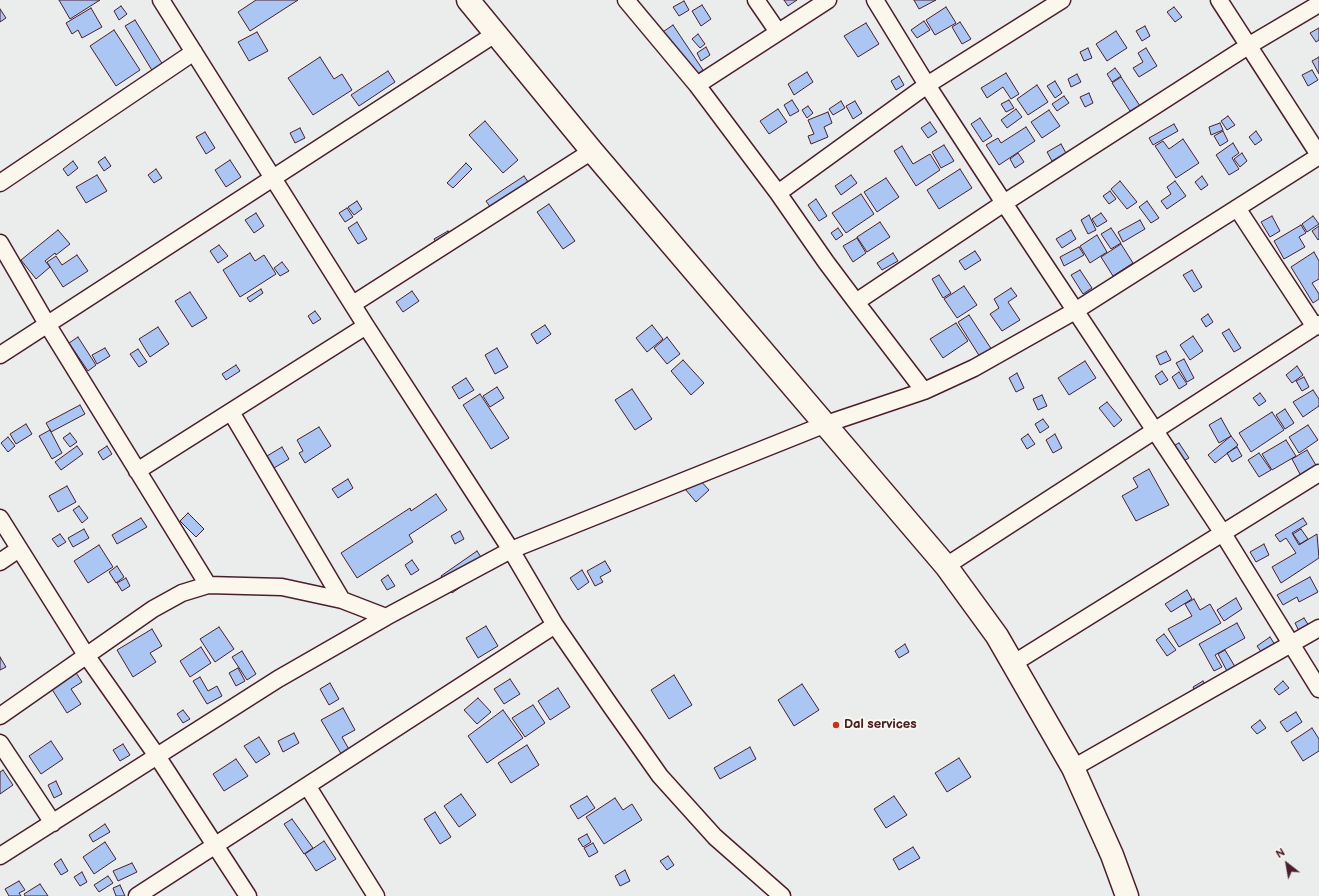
<!DOCTYPE html>
<style>
body{margin:0}
#map{position:relative;width:1319px;height:896px;overflow:hidden;background:#ebeded;font-family:"Balsamiq Sans",sans-serif}
canvas{display:block}
.north{position:absolute;left:1267px;top:844px;width:40px;height:40px;-webkit-text-stroke:3px #fbf7ec;paint-order:stroke;rotate:329deg;font-size:11px;font-weight:700;line-height:16px;text-align:center;color:#4a1f2b}
.north::after{content:'';display:block;margin:auto;width:14px;height:18px;background:#4a1f2b;clip-path:polygon(50% 0,100% 100%,50% 72%,0 100%)}
</style>
<div id="map">
<canvas width="1319" height="896"></canvas>
<div class="north">N</div>
</div>
<script>
const c = document.querySelector('canvas').getContext('2d');
c.lineJoin = 'round';
function paint(path, color) { c.fillStyle = color; c.fill(path, 'evenodd'); }
const shape = rows => new Path2D(rows.map(r => 'M' + r).join(''));
function strokePath(path, color, width, dash) { c.strokeStyle = color; c.lineWidth = width; c.lineCap = dash ? 'butt' : 'round'; c.setLineDash(dash || []); c.stroke(path); }
function drawText(font, color, halo, rows, align = 'center') {
  c.font = font + ' "Balsamiq Sans",sans-serif'; c.lineWidth = 4; c.setLineDash([]); c.textBaseline = 'middle'; c.strokeStyle = halo; c.fillStyle = color; for (const [text, x, y, turn = 0] of rows) {
    c.save(); c.translate(x, y); c.rotate((+turn || 0) * Math.PI / 180); c.textAlign = isNaN(turn) ? turn : align; if (halo) c.strokeText(text, 0, 0); c.fillText(text, 0, 0); c.restore();
  }
}
const building = shape([
 [59,0,100,0,70,19,59,0],
 [256,0,298,0,250,31,238,12,256,0],
 [784,0,797,0,788,6,784,0],
 [914,0,936,0,919,9,914,0],
 [684,1,689,10,679,16,673,7,684,1],
 [702,5,711,19,701,26,692,11,702,5],
 [121,6,127,14,119,20,114,11,121,6],
 [946,7,956,23,935,35,926,20,946,7],
 [1174,7,1182,17,1175,22,1167,12,1174,7],
 [91,8,102,27,82,38,78,30,72,34,66,23,91,8],
 [0,9,6,18,0,22,0,9],
 [135,20,163,65,153,72,125,26,135,20],
 [924,21,930,30,917,38,911,30,924,21],
 [960,22,971,39,962,44,952,27,960,22],
 [866,23,879,44,858,57,844,36,866,23],
 [673,25,703,70,688,81,657,36,673,25],
 [1145,26,1150,36,1142,41,1136,31,1145,26],
 [1319,28,1319,40,1316,42,1310,33,1319,28],
 [114,30,140,70,116,86,90,46,114,30],
 [1116,31,1127,48,1107,61,1096,44,1116,31],
 [257,32,268,51,249,61,238,42,257,32],
 [698,34,705,44,700,48,692,39,698,34],
 [706,47,710,55,701,61,697,53,706,47],
 [1088,48,1092,58,1084,61,1080,52,1088,48],
 [1146,48,1157,66,1139,77,1133,68,1143,62,1138,53,1146,48],
 [320,57,334,79,342,74,352,90,313,115,288,78,320,57],
 [1319,57,1319,74,1312,61,1319,57],
 [1115,68,1121,76,1112,82,1107,74,1115,68],
 [1312,70,1318,80,1308,86,1302,75,1312,70],
 [388,71,395,82,359,106,351,95,388,71],
 [807,72,813,82,794,95,788,84,807,72],
 [1006,73,1019,94,1011,99,1003,87,987,98,981,88,1006,73],
 [1077,74,1081,82,1071,87,1068,79,1077,74],
 [899,76,904,85,896,90,891,81,899,76],
 [1121,77,1140,106,1130,111,1112,83,1121,77],
 [1055,81,1062,93,1055,98,1047,86,1055,81],
 [1037,85,1048,102,1028,115,1017,99,1037,85],
 [1089,93,1093,103,1085,107,1080,97,1089,93],
 [1064,96,1069,103,1057,111,1052,104,1064,96],
 [792,100,799,111,790,116,784,105,792,100],
 [1009,100,1014,108,1006,112,1001,104,1009,100],
 [841,101,845,108,833,115,829,109,841,101],
 [855,101,862,113,853,119,846,106,855,101],
 [808,106,813,113,807,118,802,110,808,106],
 [778,109,787,122,769,134,760,121,778,109],
 [1016,109,1022,117,1007,128,1001,120,1016,109],
 [1049,110,1060,126,1042,138,1031,122,1049,110],
 [828,112,832,123,824,127,828,137,811,144,808,136,814,134,808,120,828,112],
 [1228,116,1235,125,1227,130,1221,121,1228,116],
 [980,118,992,136,983,142,971,124,980,118],
 [485,121,518,160,503,173,469,135,485,121],
 [930,122,937,132,928,138,921,128,930,122],
 [1220,123,1223,130,1211,135,1209,127,1220,123],
 [1174,124,1178,131,1153,145,1149,138,1174,124],
 [1026,127,1035,141,999,165,986,145,998,138,1001,143,1026,127],
 [300,128,305,138,295,143,290,133,300,128],
 [1223,131,1228,141,1220,146,1214,136,1223,131],
 [1256,131,1262,140,1255,145,1249,137,1256,131],
 [205,132,215,148,206,154,196,137,205,132],
 [1183,139,1199,163,1176,178,1155,146,1163,141,1169,149,1183,139],
 [1233,143,1239,153,1232,158,1239,169,1229,175,1216,155,1233,143],
 [1061,144,1066,153,1052,161,1047,152,1061,144],
 [944,145,954,161,941,168,932,152,944,145],
 [902,146,913,164,930,154,940,170,916,186,894,151,902,146],
 [1018,153,1024,162,1015,168,1010,159,1018,153],
 [1242,153,1247,161,1240,167,1234,159,1242,153],
 [105,157,111,166,104,171,98,162,105,157],
 [230,160,241,177,226,187,215,170,230,160],
 [73,161,78,168,68,176,63,169,73,161],
 [466,163,472,169,453,188,447,183,466,163],
 [156,169,162,178,154,183,148,175,156,169],
 [960,169,972,188,939,209,927,190,960,169],
 [97,175,107,191,86,203,76,187,97,175],
 [851,175,857,183,841,195,835,186,851,175],
 [524,176,533,189,495,214,486,201,524,176],
 [1202,176,1208,185,1201,190,1195,182,1202,176],
 [886,178,899,197,877,212,864,192,886,178],
 [1120,181,1137,202,1127,209,1111,189,1120,181],
 [1175,181,1186,196,1167,209,1161,201,1171,194,1167,187,1175,181],
 [1110,191,1116,199,1109,204,1103,196,1110,191],
 [861,194,874,214,846,233,832,213,861,194],
 [816,199,827,216,819,221,808,205,816,199],
 [357,201,362,209,354,215,348,207,357,201],
 [1147,201,1159,218,1151,223,1139,207,1147,201],
 [549,204,575,241,563,249,537,212,549,204],
 [347,208,353,217,345,222,339,213,347,208],
 [256,213,264,226,254,233,245,220,256,213],
 [1101,213,1107,221,1097,227,1092,219,1101,213],
 [1089,215,1096,230,1088,234,1081,220,1089,215],
 [1272,216,1280,231,1270,237,1261,222,1272,216],
 [1313,216,1319,224,1307,232,1302,224,1313,216],
 [1140,220,1145,229,1123,242,1118,232,1140,220],
 [357,222,367,239,358,244,348,228,357,222],
 [880,222,890,237,867,252,857,237,880,222],
 [1301,225,1306,233,1299,237,1305,247,1284,259,1274,241,1301,225],
 [1319,226,1319,239,1318,240,1312,231,1319,226],
 [838,228,843,235,836,240,831,233,838,228],
 [1111,228,1121,243,1111,249,1101,234,1111,228],
 [58,230,70,244,56,255,55,253,45,261,50,267,36,279,21,260,58,230],
 [1071,230,1076,239,1062,248,1056,239,1071,230],
 [448,231,453,239,439,248,434,239,448,231],
 [1097,235,1107,252,1090,263,1080,246,1097,235],
 [857,238,866,253,853,262,843,246,857,238],
 [1121,244,1133,263,1113,276,1101,257,1121,244],
 [219,245,228,256,218,263,210,251,219,245],
 [1079,247,1084,255,1064,266,1060,257,1079,247],
 [975,251,981,260,965,270,959,261,975,251],
 [1314,252,1319,261,1319,279,1312,283,1319,294,1319,299,1313,303,1291,267,1314,252],
 [250,253,255,261,264,255,276,274,240,297,223,270,250,253],
 [893,253,898,261,882,270,877,263,893,253],
 [77,255,88,271,63,287,47,262,56,256,62,265,77,255],
 [282,262,289,271,280,276,274,268,282,262],
 [1080,270,1092,288,1083,294,1071,275,1080,270],
 [1192,270,1202,287,1194,292,1183,275,1192,270],
 [939,275,951,293,943,298,932,279,939,275],
 [964,286,977,305,957,318,944,299,964,286],
 [1011,288,1017,296,1008,302,1020,320,1002,331,990,314,999,308,994,299,1011,288],
 [261,289,263,293,250,302,247,298,261,289],
 [412,291,419,301,403,312,396,302,412,291],
 [190,292,207,318,192,327,175,301,190,292],
 [315,311,321,319,313,324,308,316,315,311],
 [1208,314,1213,322,1206,327,1201,319,1208,314],
 [969,315,992,350,980,357,958,322,969,315],
 [956,323,968,341,943,358,930,339,956,323],
 [545,325,551,334,537,344,531,334,545,325],
 [652,325,663,339,647,352,636,338,652,325],
 [158,327,169,344,150,357,139,339,158,327],
 [1229,329,1241,348,1234,352,1222,333,1229,329],
 [1193,336,1203,351,1190,360,1180,345,1193,336],
 [78,337,96,365,88,371,69,343,78,337],
 [667,337,680,354,667,364,654,348,667,337],
 [105,348,110,356,97,364,92,355,105,348],
 [497,348,508,367,495,374,485,355,497,348],
 [138,349,147,362,139,367,130,354,138,349],
 [1166,351,1171,360,1160,365,1156,356,1166,351],
 [1184,359,1194,378,1187,382,1176,363,1184,359],
 [683,360,704,383,691,395,671,371,683,360],
 [1085,361,1096,378,1069,395,1058,378,1085,361],
 [236,365,240,371,226,380,222,374,236,365],
 [1297,366,1303,375,1292,383,1286,375,1297,366],
 [1162,371,1168,380,1160,385,1155,376,1162,371],
 [1179,372,1187,384,1179,389,1172,377,1179,372],
 [1017,373,1024,388,1016,392,1009,378,1017,373],
 [1304,377,1309,387,1302,391,1296,381,1304,377],
 [466,378,474,390,459,399,452,387,466,378],
 [497,387,504,398,490,407,483,396,497,387],
 [632,389,652,419,635,430,615,400,632,389],
 [1313,390,1319,399,1319,406,1303,417,1293,402,1313,390],
 [1260,393,1266,401,1259,406,1253,398,1260,393],
 [480,394,509,438,491,449,463,405,480,394],
 [1042,395,1047,406,1038,410,1033,399,1042,395],
 [1107,402,1122,420,1114,427,1099,408,1107,402],
 [80,405,85,414,51,432,46,423,80,405],
 [1285,409,1294,423,1285,429,1276,415,1285,409],
 [1272,412,1284,430,1251,452,1239,433,1272,412],
 [1221,418,1231,436,1219,443,1209,425,1221,418],
 [1043,419,1049,427,1040,433,1035,424,1043,419],
 [26,424,32,434,16,444,10,434,26,424],
 [1308,425,1318,440,1299,453,1289,437,1308,425],
 [319,427,331,446,305,463,299,453,303,451,297,440,319,427],
 [50,430,62,453,52,459,39,436,50,430],
 [70,433,77,442,70,447,63,438,70,433],
 [1028,434,1035,444,1027,449,1021,439,1028,434],
 [1055,434,1062,448,1053,453,1046,440,1055,434],
 [1231,436,1238,445,1215,463,1208,455,1231,436],
 [8,437,15,446,8,452,1,443,8,437],
 [1286,440,1296,456,1272,470,1262,454,1286,440],
 [1179,443,1189,458,1182,462,1173,446,1179,443],
 [77,446,83,454,61,470,55,462,77,446],
 [107,446,112,454,103,460,98,452,107,446],
 [282,447,289,459,274,468,267,456,282,447],
 [1237,447,1242,456,1232,462,1227,453,1237,447],
 [1307,450,1317,467,1301,476,1292,459,1307,450],
 [1259,453,1271,470,1259,477,1248,460,1259,453],
 [1149,469,1169,505,1136,521,1122,496,1138,487,1133,478,1149,469],
 [698,478,709,490,696,502,685,489,698,478],
 [348,479,353,488,338,498,332,489,348,479],
 [67,486,76,502,58,512,49,496,67,486],
 [436,494,447,510,409,535,413,542,357,578,341,553,410,508,411,511,436,494],
 [79,506,88,518,82,523,73,510,79,506],
 [188,513,204,529,196,537,180,521,188,513],
 [141,518,147,527,117,544,112,535,141,518],
 [1303,518,1307,524,1292,533,1299,545,1317,534,1319,558,1281,583,1272,567,1296,553,1286,538,1280,542,1275,535,1303,518],
 [84,529,89,538,73,547,68,538,84,529],
 [1301,529,1308,539,1300,544,1293,534,1301,529],
 [460,531,464,539,455,544,451,536,460,531],
 [60,534,66,542,58,547,52,539,60,534],
 [1264,544,1269,555,1256,562,1250,552,1264,544],
 [99,545,113,567,88,583,74,561,99,545],
 [477,551,488,568,452,593,441,576,477,551],
 [412,560,419,570,411,575,405,565,412,560],
 [605,561,611,571,600,577,603,582,595,586,587,571,605,561],
 [117,566,124,577,116,583,109,572,117,566],
 [582,570,589,582,578,590,570,578,582,570],
 [388,575,395,586,387,590,381,580,388,575],
 [1310,577,1318,592,1299,602,1297,597,1283,605,1277,595,1310,577],
 [126,578,130,586,122,591,117,583,126,578],
 [1187,590,1192,599,1171,612,1165,604,1187,590],
 [1236,598,1242,609,1224,621,1217,610,1236,598],
 [1194,599,1200,610,1210,604,1221,623,1179,647,1168,629,1192,616,1185,604,1194,599],
 [1304,618,1309,626,1299,631,1295,623,1304,618],
 [1237,623,1245,638,1215,655,1222,667,1214,671,1199,644,1237,623],
 [486,626,498,646,478,658,466,638,486,626],
 [219,627,234,649,215,662,200,639,219,627],
 [152,629,162,646,150,653,156,662,133,677,117,650,152,629],
 [1164,634,1176,650,1167,656,1156,640,1164,634],
 [1270,637,1279,651,1266,659,1257,646,1270,637],
 [905,644,909,652,899,658,895,651,905,644],
 [201,647,211,663,190,677,180,661,201,647],
 [1225,650,1237,670,1229,675,1218,654,1225,650],
 [242,651,256,674,247,680,232,657,242,651],
 [0,657,6,667,0,670,0,657],
 [71,665,82,682,71,689,81,704,67,713,46,680,71,665],
 [238,668,245,681,236,686,229,673,238,668],
 [674,675,692,705,669,719,651,690,674,675],
 [200,677,208,691,217,686,222,696,207,704,193,681,200,677],
 [510,679,520,694,504,704,494,689,510,679],
 [1203,681,1208,690,1197,696,1193,687,1203,681],
 [1283,681,1289,688,1279,695,1274,689,1283,681],
 [330,683,339,699,329,705,320,689,330,683],
 [802,684,819,710,794,726,778,700,802,684],
 [558,688,570,707,550,720,538,701,558,688],
 [478,698,491,712,477,724,464,710,478,698],
 [533,705,545,723,525,737,512,718,533,705],
 [343,708,355,730,342,737,351,753,343,757,321,720,343,708],
 [183,710,190,719,183,723,177,714,183,710],
 [503,710,523,738,487,763,468,736,503,710],
 [1296,712,1302,722,1287,732,1280,722,1296,712],
 [1260,720,1266,728,1257,734,1251,727,1260,720],
 [1312,728,1319,739,1319,751,1303,761,1291,742,1312,728],
 [294,733,299,743,283,752,278,741,294,733],
 [259,737,270,754,256,763,244,746,259,737],
 [51,741,63,759,41,774,29,756,51,741],
 [123,744,130,755,120,761,113,750,123,744],
 [527,745,539,765,511,783,498,763,527,745],
 [750,747,756,759,720,779,714,768,750,747],
 [959,758,971,777,947,792,935,773,959,758],
 [236,759,248,776,224,791,213,774,236,759],
 [3,770,13,785,0,794,0,772,3,770],
 [56,781,62,794,54,798,48,785,56,781],
 [461,794,476,815,459,827,444,806,461,794],
 [587,796,595,808,578,819,570,806,587,796],
 [894,796,907,815,886,828,874,809,894,796],
 [615,798,623,810,632,804,642,820,604,844,586,817,615,798],
 [435,812,451,837,440,844,424,819,435,812],
 [292,819,313,848,304,854,284,824,292,819],
 [105,824,110,832,93,842,89,835,105,824],
 [587,834,591,842,583,847,578,839,587,834],
 [324,841,336,859,316,871,305,854,324,841],
 [105,842,116,859,94,874,83,857,105,842],
 [593,843,598,852,589,857,584,848,593,843],
 [913,847,920,858,899,870,893,859,913,847],
 [668,856,674,865,667,870,660,861,668,856],
 [61,859,68,871,61,875,54,864,61,859],
 [132,863,137,872,118,881,113,871,132,863],
 [625,870,630,881,620,886,615,876,625,870],
 [82,872,87,882,80,886,74,877,82,872],
 [108,876,113,883,99,892,94,885,108,876],
 [19,881,25,890,19,893,21,896,9,896,5,889,19,881],
 [40,884,48,896,25,896,24,894,40,884],
 [120,885,125,896,116,896,113,888,120,885]
]);
paint(building, '#abc6f3');
strokePath(building, '#4a1f2b', 1);
const minor = shape([
 [161,0,366,326,511,550,555,625,610,705,660,776,715,837,782,896],
 [626,0,697,85,778,193,826,262,856,302,1004,203,1248,46,1319,4],
 [756,0,778,32],
 [875,0,927,85,1004,203,1222,532,1319,689],
 [1219,0,1319,155],
 [697,85,828,0],
 [0,183,194,52],
 [778,193,927,85,1062,0],
 [1237,208,1315,327],
 [0,243,47,324,208,585],
 [856,302,924,391],
 [353,304,592,151],
 [0,355,495,34],
 [231,412,342,600],
 [137,471,366,326],
 [0,518,86,655,157,756,248,896],
 [0,562,19,549],
 [946,566,1319,324],
 [1014,663,1319,473],
 [0,716,153,609,182,593,208,585,282,587,342,600,386,617],
 [0,743,53,823],
 [1073,768,1319,628],
 [308,787,376,896],
 [0,856,278,679,386,617,511,550,826,424,924,391,974,368,1075,311,1319,156],
 [137,896,555,625]
]);
const secondary = shape([
 [468,0,592,151,946,566,997,636,1073,768,1112,855,1127,896]
]);
strokePath(minor, '#4a1f2b', 19);
strokePath(secondary, '#4a1f2b', 25);
strokePath(minor, '#fbf7ec', 16);
strokePath(secondary, '#fbf7ec', 22);
for (const [x, y, r, color] of [
 [836,725,4,"#c8321e"]
]) { const dot = new Path2D(); dot.arc(x, y, r, 0, 2 * Math.PI); c.fillStyle = color; c.fill(dot); strokePath(dot, '#fbf7ec', 1.5); }
drawText('bold 13px', '#4a1f2b', '#fbf7ec', [
 ["Dal services",844,725]
], 'left');
</script>
